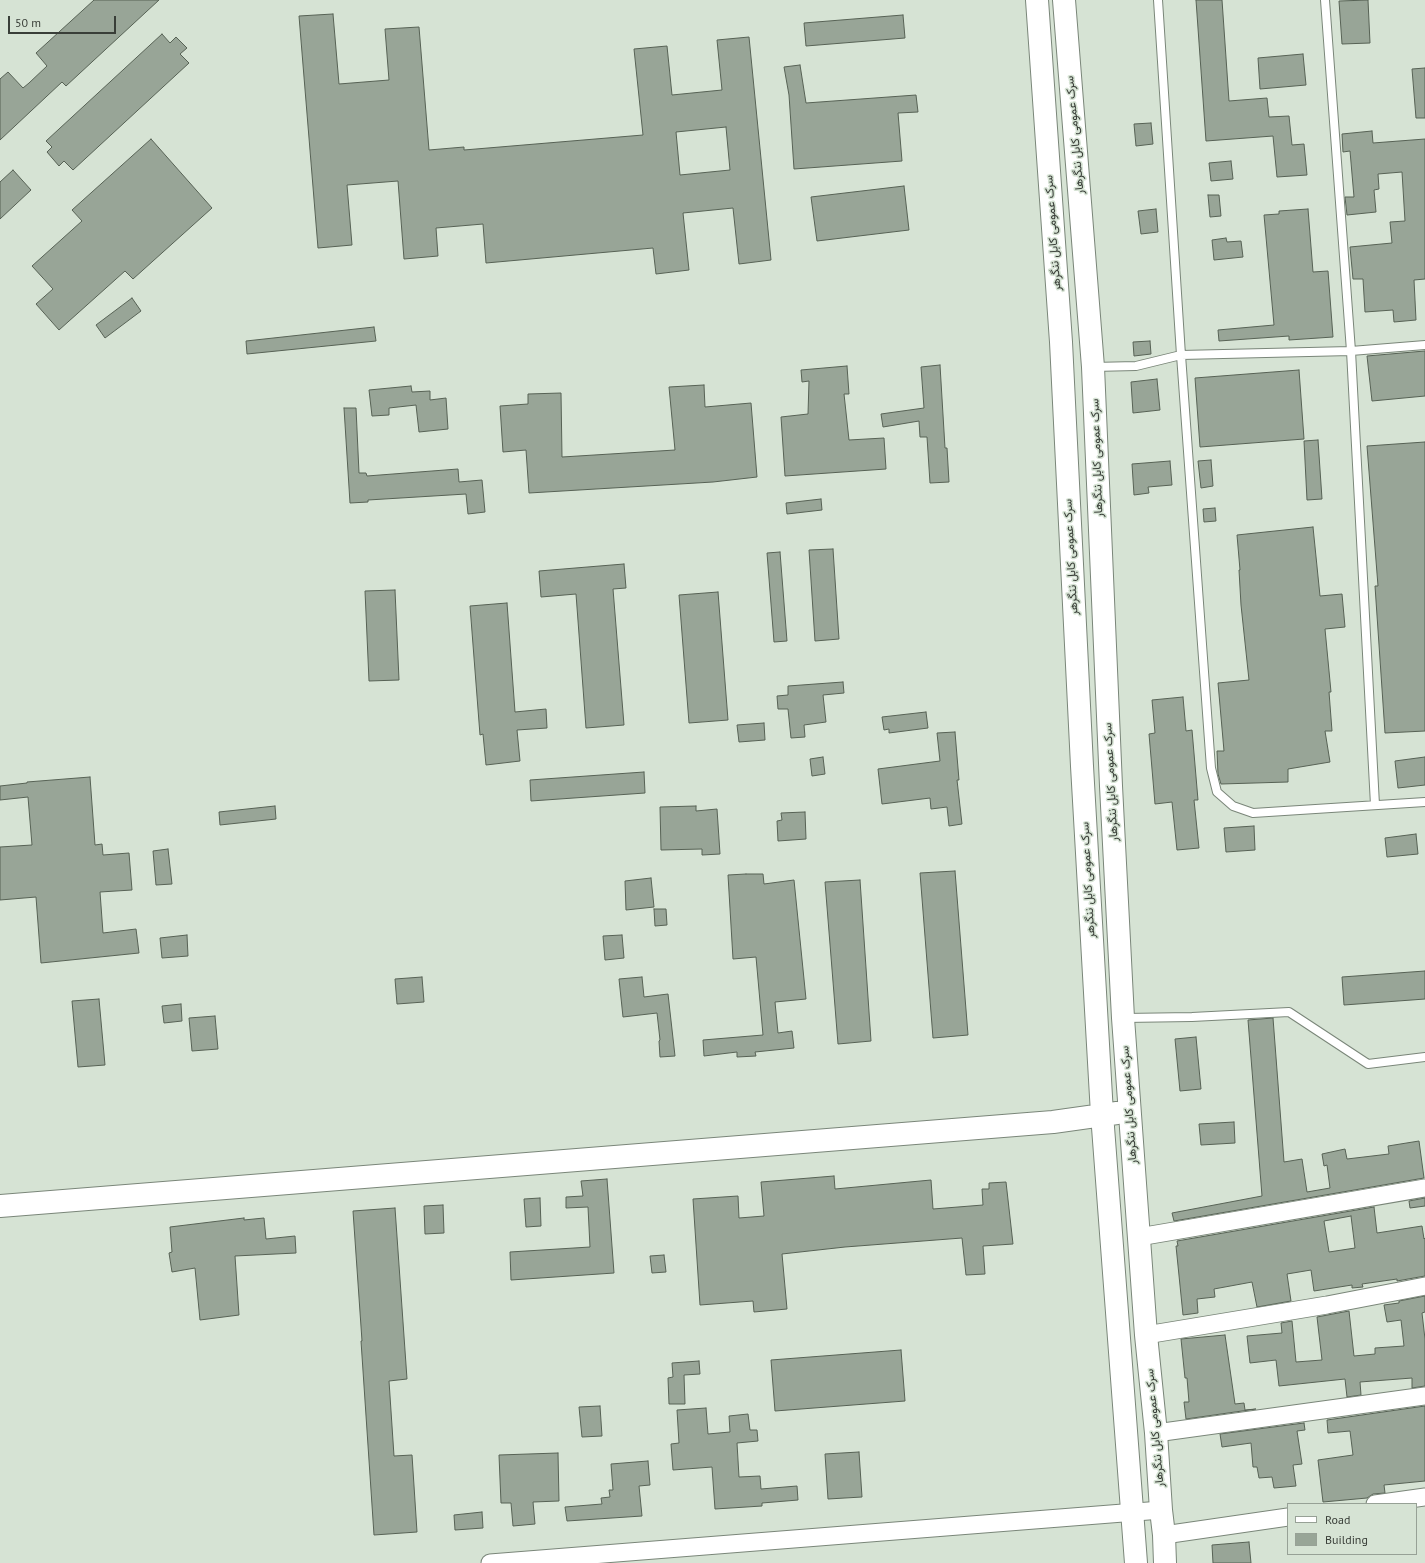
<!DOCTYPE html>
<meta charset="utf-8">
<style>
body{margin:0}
#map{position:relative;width:1425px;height:1563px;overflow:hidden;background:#d6e3d4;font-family:"PT Sans",sans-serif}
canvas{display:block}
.legend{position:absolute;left:1287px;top:1503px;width:130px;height:52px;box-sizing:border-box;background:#d6e3d4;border:1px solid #97a196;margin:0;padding:5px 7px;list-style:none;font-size:12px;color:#393e38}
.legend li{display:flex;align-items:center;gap:8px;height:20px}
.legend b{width:20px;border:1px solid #97a196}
.scale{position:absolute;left:8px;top:16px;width:108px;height:18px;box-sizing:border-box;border:2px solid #393e38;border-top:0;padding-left:5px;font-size:12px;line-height:14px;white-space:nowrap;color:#393e38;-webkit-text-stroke:3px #d6e3d4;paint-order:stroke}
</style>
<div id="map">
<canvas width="1425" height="1563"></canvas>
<ul class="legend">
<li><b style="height:5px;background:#fff"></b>Road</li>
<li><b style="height:11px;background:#98a597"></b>Building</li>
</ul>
<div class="scale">50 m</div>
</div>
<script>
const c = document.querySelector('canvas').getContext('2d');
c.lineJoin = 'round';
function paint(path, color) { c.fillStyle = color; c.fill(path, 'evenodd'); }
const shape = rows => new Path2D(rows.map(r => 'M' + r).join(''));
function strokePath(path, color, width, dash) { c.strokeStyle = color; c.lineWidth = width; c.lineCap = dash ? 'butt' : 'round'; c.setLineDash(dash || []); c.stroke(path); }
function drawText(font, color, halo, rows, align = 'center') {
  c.font = font + ' "PT Sans",Vazirmatn,sans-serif'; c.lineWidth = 3; c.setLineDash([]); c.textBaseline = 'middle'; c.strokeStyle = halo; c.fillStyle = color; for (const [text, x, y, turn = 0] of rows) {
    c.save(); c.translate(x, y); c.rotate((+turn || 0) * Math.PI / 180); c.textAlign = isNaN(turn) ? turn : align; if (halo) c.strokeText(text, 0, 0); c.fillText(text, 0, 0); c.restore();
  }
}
const building = shape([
 [94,0,159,0,66,86,62,82,0,140,0,79,8,72,23,88,29,83,47,66,36,53,94,0],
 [1196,0,1222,0,1229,101,1267,98,1269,117,1289,116,1292,145,1304,144,1307,175,1277,177,1273,136,1206,141,1196,0],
 [1368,0,1370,43,1342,44,1339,1,1368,0],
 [333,14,339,84,389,80,385,29,419,27,429,150,464,147,464,150,643,135,634,49,667,46,672,95,722,90,717,40,749,37,771,260,739,264,733,208,683,213,689,270,656,274,653,248,486,263,483,224,436,228,438,256,404,259,398,181,347,185,352,245,318,248,299,16,333,14],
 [726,127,730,170,680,175,676,132,726,127],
 [903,15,905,38,806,46,804,23,903,15],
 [162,34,170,43,176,37,187,48,180,54,189,63,73,170,64,161,59,166,47,152,52,147,46,141,162,34],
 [1303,54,1306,85,1260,89,1258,58,1303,54],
 [800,65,806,103,916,95,918,112,898,113,902,161,794,169,789,95,784,67,800,65],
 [1425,68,1425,118,1416,118,1412,69,1425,68],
 [1151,123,1153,144,1136,146,1134,124,1151,123],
 [1372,131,1373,143,1425,139,1425,279,1414,280,1416,320,1394,322,1393,310,1365,312,1363,279,1353,279,1350,247,1392,243,1390,222,1405,221,1402,172,1378,174,1379,189,1374,190,1376,212,1347,215,1345,197,1354,197,1350,151,1343,152,1342,134,1372,131],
 [151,139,212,208,133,279,125,271,59,330,36,304,53,289,32,266,82,221,72,210,151,139],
 [1231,161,1233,179,1211,181,1209,163,1231,161],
 [13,170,31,190,0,219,0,182,13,170],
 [904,186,909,230,817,241,811,197,904,186],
 [1208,195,1219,195,1221,216,1210,217,1208,195],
 [1156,209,1158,232,1141,234,1138,211,1156,209],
 [1308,209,1313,272,1328,271,1333,337,1289,340,1289,336,1219,341,1218,330,1274,325,1264,215,1279,214,1279,211,1308,209],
 [1226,238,1227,242,1241,241,1243,257,1214,260,1212,240,1226,238],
 [132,298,141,311,105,338,96,325,132,298],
 [374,327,376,341,247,354,246,341,374,327],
 [1150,341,1151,354,1134,356,1133,342,1150,341],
 [1425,351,1425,396,1372,401,1367,356,1425,351],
 [940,365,945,448,947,448,949,482,930,483,927,437,920,437,919,421,883,427,881,414,924,408,921,367,940,365],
 [847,366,849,394,844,394,849,440,884,438,886,469,785,476,781,417,808,414,809,381,802,382,801,370,847,366],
 [1299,370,1304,439,1200,447,1195,378,1299,370],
 [1157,379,1160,410,1133,413,1131,382,1157,379],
 [704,385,705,407,751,403,757,477,713,482,529,493,526,450,503,452,500,406,528,404,528,394,561,393,562,457,675,450,669,387,704,385],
 [411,386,412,392,430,391,430,400,446,398,448,429,419,432,416,405,389,408,389,415,372,416,369,390,411,386],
 [344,408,356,408,359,473,366,473,367,476,458,469,459,482,482,480,485,512,468,514,466,494,368,500,368,502,350,503,344,408],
 [1318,440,1322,499,1307,500,1304,441,1318,440],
 [1425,442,1425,731,1385,733,1375,586,1378,586,1367,446,1425,442],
 [1211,460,1213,486,1201,488,1198,461,1211,460],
 [1170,461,1172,485,1148,487,1149,493,1134,495,1132,464,1170,461],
 [821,499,822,510,787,514,786,503,821,499],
 [1215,508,1216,521,1204,522,1203,509,1215,508],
 [1313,527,1320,596,1342,594,1345,627,1325,629,1331,692,1329,692,1332,731,1325,731,1330,762,1288,769,1288,782,1221,784,1218,774,1217,751,1224,751,1218,683,1249,680,1241,605,1239,570,1240,570,1237,535,1313,527],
 [833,549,839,639,815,641,809,550,833,549],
 [780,552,787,641,774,642,767,553,780,552],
 [624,564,626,588,613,589,624,725,586,728,576,594,541,597,539,571,624,564],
 [395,590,399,680,369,681,365,591,395,590],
 [718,592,728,720,689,723,679,595,718,592],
 [507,603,515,712,546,709,547,728,517,730,520,761,486,765,483,734,480,735,470,606,507,603],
 [843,682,844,693,823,695,826,722,804,725,805,737,791,738,788,709,778,709,777,696,788,695,788,686,843,682],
 [1183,697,1186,731,1192,730,1198,800,1194,800,1199,848,1177,850,1172,802,1155,804,1149,734,1155,733,1152,700,1183,697],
 [926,712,928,728,889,733,889,729,884,730,882,717,926,712],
 [764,723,765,740,739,742,737,725,764,723],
 [955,732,959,780,957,780,962,824,949,826,947,807,931,809,930,798,882,804,878,769,940,761,937,733,955,732],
 [823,757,825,774,812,776,810,759,823,757],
 [1425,757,1425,785,1398,788,1395,761,1425,757],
 [644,772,645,793,531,801,530,780,644,772],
 [90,777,95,845,102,844,103,855,129,853,132,890,100,892,103,933,136,929,139,953,41,963,36,897,0,900,0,847,32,845,28,797,0,800,0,786,27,783,27,782,90,777],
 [275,806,276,819,220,825,219,812,275,806],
 [696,806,696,811,717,809,720,854,702,855,702,849,661,850,660,807,696,806],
 [805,812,806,839,778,841,777,821,782,820,781,813,805,812],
 [1254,826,1255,850,1226,852,1224,828,1254,826],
 [1416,834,1418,854,1387,857,1385,838,1416,834],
 [168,849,172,884,156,885,153,851,168,849],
 [955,871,968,1035,933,1038,920,873,955,871],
 [746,874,763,874,764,884,794,880,806,999,775,1002,778,1033,792,1031,794,1048,755,1052,756,1056,737,1057,737,1052,704,1056,703,1040,763,1035,756,957,733,959,728,875,746,874],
 [651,878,654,907,626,910,625,881,651,878],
 [860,880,871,1041,838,1044,825,882,860,880],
 [654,909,666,909,667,925,655,926,654,909],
 [187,935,188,956,162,958,160,938,187,935],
 [622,935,624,958,605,960,603,936,622,935],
 [1425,971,1425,999,1344,1005,1342,977,1425,971],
 [422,977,424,1002,397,1004,395,979,422,977],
 [642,977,644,997,668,994,675,1056,660,1057,659,1041,660,1040,657,1013,623,1017,619,979,642,977],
 [99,999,105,1065,78,1067,72,1001,99,999],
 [181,1004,182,1021,164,1023,162,1006,181,1004],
 [215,1016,218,1049,192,1051,189,1018,215,1016],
 [1273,1018,1284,1162,1302,1159,1307,1192,1330,1188,1327,1165,1324,1166,1322,1154,1345,1149,1347,1159,1389,1154,1388,1146,1419,1141,1424,1178,1174,1221,1172,1213,1262,1196,1248,1020,1273,1018],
 [1196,1037,1201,1089,1180,1091,1175,1039,1196,1037],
 [1234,1122,1235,1143,1201,1145,1199,1124,1234,1122],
 [834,1176,835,1189,931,1180,933,1209,983,1205,982,1189,989,1189,989,1183,1006,1182,1013,1244,983,1246,985,1274,966,1275,962,1238,845,1247,782,1254,787,1309,754,1312,753,1301,700,1305,693,1199,738,1196,739,1218,764,1216,761,1182,834,1176],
 [607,1179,614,1273,511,1280,510,1252,590,1247,588,1207,566,1208,566,1197,583,1196,581,1181,607,1179],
 [540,1198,541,1226,526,1227,524,1199,540,1198],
 [1425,1198,1425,1206,1410,1208,1409,1201,1425,1198],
 [443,1205,444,1233,425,1234,424,1206,443,1205],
 [1374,1207,1377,1233,1422,1226,1424,1239,1425,1238,1425,1276,1397,1281,1397,1279,1362,1284,1363,1287,1352,1288,1352,1285,1314,1291,1311,1270,1287,1274,1291,1301,1257,1307,1252,1282,1214,1289,1215,1297,1197,1299,1198,1313,1183,1315,1176,1246,1178,1246,1177,1241,1374,1207],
 [1351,1216,1355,1248,1329,1252,1324,1221,1351,1216],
 [395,1208,407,1379,389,1381,394,1456,412,1455,417,1532,374,1535,361,1341,362,1341,353,1211,395,1208],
 [244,1218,244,1220,264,1218,266,1239,295,1236,296,1253,235,1256,239,1315,200,1320,195,1268,172,1272,169,1253,172,1252,170,1227,244,1218],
 [664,1255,666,1272,652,1273,650,1256,664,1255],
 [1425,1296,1425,1312,1422,1313,1425,1339,1425,1386,1412,1388,1412,1378,1360,1382,1361,1395,1347,1397,1345,1379,1279,1386,1276,1360,1250,1363,1247,1336,1282,1333,1281,1323,1292,1321,1296,1362,1322,1360,1317,1317,1349,1311,1354,1356,1375,1354,1375,1348,1404,1346,1401,1320,1387,1322,1384,1305,1399,1303,1399,1301,1425,1296],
 [1225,1335,1235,1404,1244,1403,1245,1410,1256,1409,1186,1419,1184,1402,1189,1402,1187,1378,1185,1378,1181,1339,1225,1335],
 [901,1350,905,1401,775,1411,771,1360,901,1350],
 [699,1361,700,1374,684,1375,685,1404,669,1404,668,1378,673,1377,672,1363,699,1361],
 [600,1406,602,1436,582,1437,579,1407,600,1406],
 [1425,1406,1425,1481,1384,1485,1385,1493,1373,1494,1367,1498,1323,1502,1318,1460,1353,1455,1350,1431,1328,1433,1327,1420,1425,1406],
 [706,1408,708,1434,730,1432,729,1416,748,1414,750,1430,757,1430,758,1441,737,1443,739,1477,760,1476,761,1489,797,1486,798,1500,762,1503,762,1506,715,1509,712,1467,673,1470,671,1444,679,1443,677,1410,706,1408],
 [1304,1423,1305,1430,1297,1431,1302,1464,1293,1465,1296,1486,1274,1488,1272,1477,1259,1478,1257,1467,1253,1467,1251,1443,1222,1447,1220,1434,1304,1423],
 [859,1452,862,1497,828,1499,825,1454,859,1452],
 [558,1453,559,1501,533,1502,535,1524,513,1526,511,1503,501,1503,499,1455,558,1453],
 [648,1461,650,1485,639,1486,642,1516,567,1521,565,1507,602,1504,601,1498,610,1497,609,1490,613,1490,611,1464,648,1461],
 [482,1512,483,1528,455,1530,454,1515,482,1512],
 [1249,1542,1251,1563,1213,1563,1212,1545,1249,1542]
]);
paint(building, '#98a597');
strokePath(building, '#576255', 1);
const lane = shape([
 [1158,0,1181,355,1211,768,1217,792,1233,806,1253,813,1425,802],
 [1325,0,1351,351,1375,805],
 [1093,367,1136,366,1181,355,1351,351,1425,345],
 [1124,1018,1192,1017,1289,1012,1368,1064,1425,1057]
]);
const street = shape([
 [1139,1237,1425,1188],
 [1146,1335,1327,1305,1425,1286],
 [1156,1433,1425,1396],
 [1375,1504,1425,1497],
 [1164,1535,1288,1517],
 [490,1563,1161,1510]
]);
const highway = shape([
 [1037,0,1061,342,1082,766,1102,1114,1136,1563],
 [1064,0,1093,367,1111,786,1123,1018,1146,1335,1156,1433,1161,1510,1164,1535,1165,1563],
 [0,1206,1053,1122,1117,1113]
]);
strokePath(lane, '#7a8679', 10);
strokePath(street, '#7a8679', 19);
strokePath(highway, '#7a8679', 24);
strokePath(lane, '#fff', 8);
strokePath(street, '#fff', 17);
strokePath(highway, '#fff', 22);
drawText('12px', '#393e38', '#d6e3d4', [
 ["سرک عمومی کابل ننگرهار",1075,135,-95],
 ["سرک عمومی کابل ننگرهر",1053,233,-94],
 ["سرک عمومی کابل ننگرهار",1097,458,-92],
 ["سرک عمومی کابل ننگرهر",1071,557,-93],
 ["سرک عمومی کابل ننگرهار",1111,782,-93],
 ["سرک عمومی کابل ننگرهر",1088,880,-93],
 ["سرک عمومی کابل ننگرهار",1129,1105,-94],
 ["سرک عمومی کابل ننگرهار",1155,1428,-95]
]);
</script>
